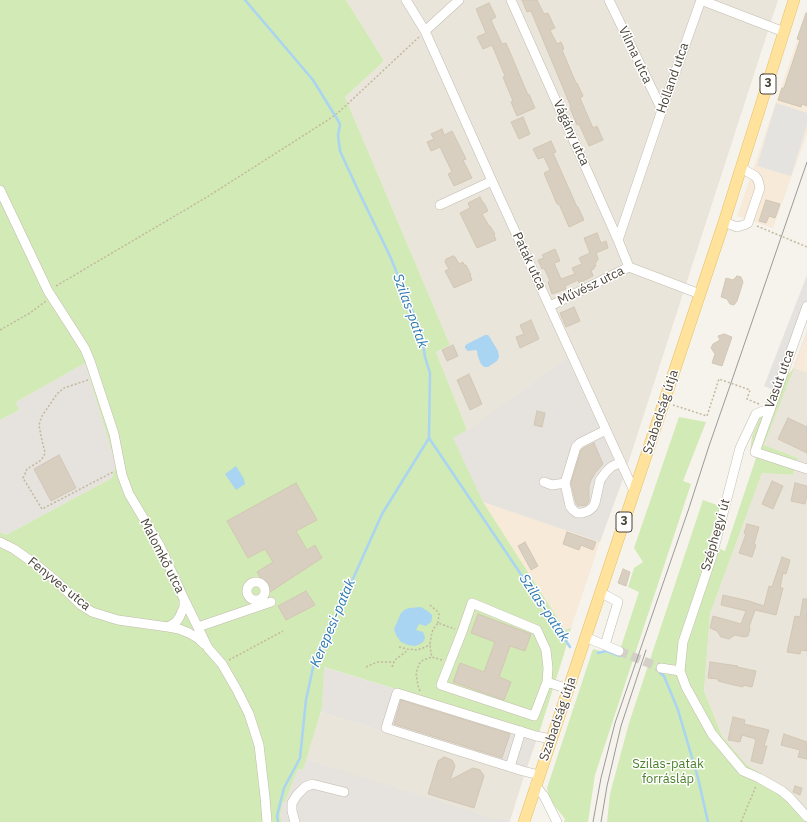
<!DOCTYPE html>
<meta charset="utf-8">
<style>
body{margin:0}
canvas{display:block;background:#f6f3ec}
</style>
<canvas width="807" height="822"></canvas>
<script>
const c = document.querySelector('canvas').getContext('2d');
c.lineJoin = 'round';
function paint(path, color) { c.fillStyle = color; c.fill(path, 'evenodd'); }
const shape = rows => new Path2D(rows.map(r => 'M' + r).join(''));
function strokePath(path, color, width, dash) { c.strokeStyle = color; c.lineWidth = width; c.lineCap = dash ? 'butt' : 'round'; c.setLineDash(dash || []); c.stroke(path); }
function drawText(font, color, halo, rows, align = 'center') {
  c.font = font + ' "IBM Plex Sans",sans-serif'; c.lineWidth = 3; c.setLineDash([]); c.textBaseline = 'middle'; c.strokeStyle = halo; c.fillStyle = color; for (const [text, x, y, turn = 0] of rows) {
    c.save(); c.translate(x, y); c.rotate((+turn || 0) * Math.PI / 180); c.textAlign = isNaN(turn) ? turn : align; if (halo) c.strokeText(text, 0, 0); c.fillText(text, 0, 0); c.restore();
  }
}
paint(shape([
 [346,0,778,0,623,479,567,358,467,430,436,352,450,345,345,97,384,61],
 [807,331,807,810,783,787,747,765,722,736,704,691,710,614,762,473,793,475,798,458,764,445],
 [321,712,524,776,510,821,499,817,497,821,306,759]
]), '#eae5da');
paint(shape([
 [807,12,807,134,773,228,737,216],
 [807,333,807,373,794,368],
 [483,502,600,542,571,628,565,630]
]), '#f7ead8');
paint(shape([
 [567,358,623,479,600,542,483,502,452,438,467,430],
 [85,363,116,465,112,478,6,535,0,532,0,420,19,410,16,402],
 [323,667,539,733,524,776,321,712,322,708],
 [306,759,497,820,498,817,510,821,510,822,282,822,280,815,283,802,285,802,298,769,303,770]
]), '#e6e2dd');
paint(shape([
 [0,0,346,0,384,61,345,97,450,345,436,352,467,430,453,438,483,502,565,630,571,628,564,654,539,733,324,667,322,708,303,770,298,769,285,802,283,802,280,815,282,822,0,822,0,532,6,535,112,478,116,465,85,363,16,402,19,410,0,420],
 [794,368,764,445,798,458,793,475,762,473,710,614,704,691,722,736,747,765,783,787,807,810,807,822,607,822,610,794,629,723,703,500,720,506,708,544,725,551,756,458,750,453,752,436,770,393],
 [679,417,706,422,683,481,691,484,595,775,588,822,564,822,565,819,550,800,547,788,593,649,618,656,639,592,628,587,634,568,643,562,634,548]
]), '#d2eab5');
paint(shape([
 [776,103,807,113,807,125,791,176,757,166],
 [807,275,807,306,776,391,764,386]
]), '#e5e3e0');
paint(shape([
 [485,335,488,335,489,336,498,351,499,357,497,361,488,367,484,367,481,364,478,357,477,351,476,350,468,351,465,348,465,346,467,344],
 [236,466,244,479,245,484,236,490,225,474],
 [421,607,429,612,432,615,432,618,431,622,426,626,419,624,416,630,423,632,425,637,424,641,420,644,415,646,408,645,401,642,396,635,394,629,401,613,404,610,409,608]
]), '#a9d4f2');
strokePath(shape([
 [245,0,313,80,339,122,340,125,338,135,340,151,357,188,390,256,421,332,425,357,430,373,429,438,570,647],
 [598,653,606,651,620,656],
 [660,673,664,676,678,710,698,778,708,822],
 [278,822,277,816,284,788,300,758,306,700,314,663,348,590,382,514,429,438]
]), '#a9d4f2', 2.5);
const building = shape([
 [522,0,537,0,544,14,548,13,555,28,550,30,557,44,561,42,564,49,562,50,576,83,577,83,583,96,580,98,593,128,597,126,603,140,589,146,579,124,577,125,570,108,571,107,531,11,527,12,522,0],
 [489,3,496,17,491,20,502,44,506,43,528,95,529,94,535,108,517,116,511,102,513,101,503,77,505,76,492,45,483,49,477,37,486,33,476,9,489,3],
 [806,13,807,14,807,106,802,104,801,107,778,100,782,88,784,88,800,40,797,39,806,13],
 [523,117,530,134,519,139,511,122,523,117],
 [442,129,444,135,452,131,466,159,463,160,472,178,454,186,448,174,452,172,440,147,431,151,427,142,434,139,431,134,442,129],
 [551,141,556,152,553,153,577,207,578,207,584,220,569,227,559,204,557,204,544,173,550,170,544,157,538,159,533,149,551,141],
 [480,197,483,203,484,203,488,211,482,214,489,226,490,226,495,234,494,235,496,240,477,248,460,213,470,208,468,203,480,197],
 [766,200,780,204,775,218,769,216,766,223,759,221,766,200],
 [597,233,601,243,606,241,608,248,596,253,598,259,595,264,596,266,594,267,594,269,591,270,593,276,579,283,578,280,565,286,566,289,552,294,548,282,550,281,544,268,542,269,538,260,544,258,542,255,555,249,560,261,554,263,561,279,575,274,572,268,582,264,579,258,590,253,584,238,597,233],
 [453,256,455,257,459,264,463,262,464,265,466,265,471,275,470,275,472,280,454,288,445,271,449,269,445,262,446,259,453,256],
 [737,276,741,277,743,282,737,301,734,305,730,304,727,299,721,297,726,278,733,280,737,276],
 [574,307,580,321,566,327,560,313,574,307],
 [531,320,539,339,520,348,516,337,524,334,520,325,531,320],
 [724,334,732,337,722,366,712,363,715,354,711,348,713,344,720,340,718,336,724,334],
 [453,345,458,356,447,361,442,350,453,345],
 [469,374,482,404,470,410,457,380,469,374],
 [537,411,545,413,542,427,534,425,537,411],
 [788,418,807,427,807,453,778,439,788,418],
 [594,443,603,464,595,473,591,480,589,486,589,501,588,503,586,505,578,506,576,503,571,483,581,450,584,448,594,443],
 [59,455,76,488,51,501,34,469,59,455],
 [772,481,783,486,773,509,762,504,772,481],
 [296,483,317,520,296,531,307,550,315,545,322,558,270,592,257,572,273,562,265,549,248,558,227,521,296,483],
 [795,483,807,486,807,494,805,504,791,501,795,483],
 [747,524,759,527,754,544,756,545,752,557,739,553,746,534,744,533,747,524],
 [567,532,596,542,593,550,581,545,579,550,563,544,567,532],
 [525,542,538,566,531,570,518,546,525,542],
 [782,557,790,560,786,574,783,573,780,588,783,588,776,615,755,610,749,627,750,629,748,636,744,637,735,635,729,639,721,637,717,631,710,628,713,616,741,624,746,611,721,605,723,595,749,601,764,606,769,586,772,587,782,557],
 [623,569,630,572,626,586,618,583,623,569],
 [306,591,315,605,286,620,278,606,306,591],
 [803,599,807,599,807,651,801,650,800,654,787,652,795,616,800,617,803,599],
 [478,614,531,634,525,651,510,646,499,677,511,682,504,700,453,682,460,663,484,672,495,642,471,633,478,614],
 [710,662,738,666,737,667,756,671,752,687,743,685,743,687,734,685,718,681,718,679,708,678,710,662],
 [401,700,510,734,502,758,394,724,401,700],
 [733,717,745,720,744,724,769,730,764,746,767,746,762,764,751,761,756,739,742,735,740,742,728,740,733,717],
 [784,734,807,742,807,759,798,757,800,750,781,745,784,734],
 [444,757,452,760,455,766,450,780,473,768,480,770,484,776,474,808,428,794,438,761,444,757],
 [795,786,802,788,800,795,793,792,795,786]
]);
paint(building, '#d8cfc1');
strokePath(building, '#d3c7b4', 1);
strokePath(shape([
 [619,651,661,668]
]), '#d4d0c8', 9, [9, 4.5]);
const minor = shape([
 [406,0,425,31,492,181,634,491],
 [511,0,618,240,629,267],
 [609,0,662,110],
 [425,31,459,0],
 [0,190,48,291,75,333,85,349,90,361,114,434,122,475,129,494,160,546,184,599,208,648,222,664,237,690,249,714,259,745,265,797,267,822],
 [440,205,492,181],
 [724,222,737,227,744,225,748,223,760,188,758,180,755,176,741,168],
 [618,240,662,110,701,0,784,32],
 [550,306,629,267,700,294],
 [807,306,755,452,807,469],
 [769,412,763,411,756,414,740,448,712,556,683,642,680,671,686,687,712,734,743,771,759,778,782,791,790,798,807,817],
 [606,430,580,443,576,447,565,483,570,506,573,510,577,513,582,513,588,511,593,507,595,503,600,480,606,472,611,467,621,462],
 [544,482,552,485,565,483],
 [0,542,14,549,38,566,55,580,81,605,92,612,118,620,168,627,179,629,189,633,199,639,204,644],
 '247 591a9 9 0 1 1 18 0a9 9 0 1 1-18 0Z',
 [600,592,618,602,605,645],
 [168,627,176,622,179,618,184,607,184,601],
 [198,627,271,602],
 [585,637,619,651],
 [661,668,680,671],
 [547,682,548,668,546,650,537,630,472,603,462,632,441,685,534,716,547,682,568,689],
 [510,767,521,731],
 [539,775,523,771,386,728,397,693,536,736,551,739],
 [535,785,544,796,557,822],
 [295,822,292,811,292,803,297,795,305,787,312,784,344,792]
]);
const major = shape([
 [524,822,724,222,794,0]
]);
strokePath(minor, '#c2bbae', 10);
strokePath(major, '#e6c16a', 12);
strokePath(shape([
 [757,226,807,247],
 [56,286,207,197,331,118,340,111,419,37],
 [0,330,30,313,46,301],
 [88,380,64,388,57,394,42,416,39,425,42,441,45,452,44,456,40,461,27,469,23,478,42,509,113,472],
 [673,405,707,416,719,379,750,390,747,399,759,404],
 [430,605,437,611,439,614,438,623],
 [399,647,407,649,417,650,426,647,430,644],
 [229,660,283,631],
 [442,660,432,657,431,653,430,644,432,632,434,628,438,623,455,629],
 [366,667,377,662,394,662],
 [392,667,395,660,408,650],
 [420,691,418,686,416,673,419,664,423,660,432,657],
 [741,822,756,786]
]), '#c4b79f', 1.5, [2, 2]);
strokePath(minor, '#fff', 9);
strokePath(major, '#ffe39c', 11);
strokePath(shape([
 [593,822,601,778,615,723,689,508,709,446,732,380,807,162],
 [601,822,607,786,621,726,646,650]
]), '#9a9a9a', 1);
for (const [x, y, w] of [
 [768,84,16],
 [624,522,16]
]) { const box = new Path2D(); box.roundRect(x - w / 2, y - 10, w, 20, 3); c.fillStyle = '#fff'; c.fill(box); strokePath(box, '#4b4439', 1); }
drawText('bold 12px', '#4b4439', null, [
 ["3",768,84],
 ["3",624,522]
]);
drawText('13px', '#4b4439', '#fff', [
 ["Vilma utca",635,55,65],
 ["Holland utca",673,78,-71],
 ["Vágány utca",571,133,66],
 ["Patak utca",529,261,65],
 ["Művész utca",591,286,-26],
 ["Vasút utca",780,379,-70],
 ["Szabadság útja",661,412,-72],
 ["Széphegyi út",716,535,-74],
 ["Malomkő utca",162,556,63],
 ["Fenyves utca",59,584,39],
 ["Szabadság útja",558,719,-71]
]);
drawText('13px', '#4a7f2a', '#fff', [
 ["Szilas-patak",668,764],
 ["forrásláp",668,779]
]);
drawText('italic 14px', '#2e7ab2', '#fff', [
 ["Szilas-patak",410,311,70],
 ["Szilas-patak",544,608,56],
 ["Kerepesi-patak",333,623,-67]
]);
</script>
